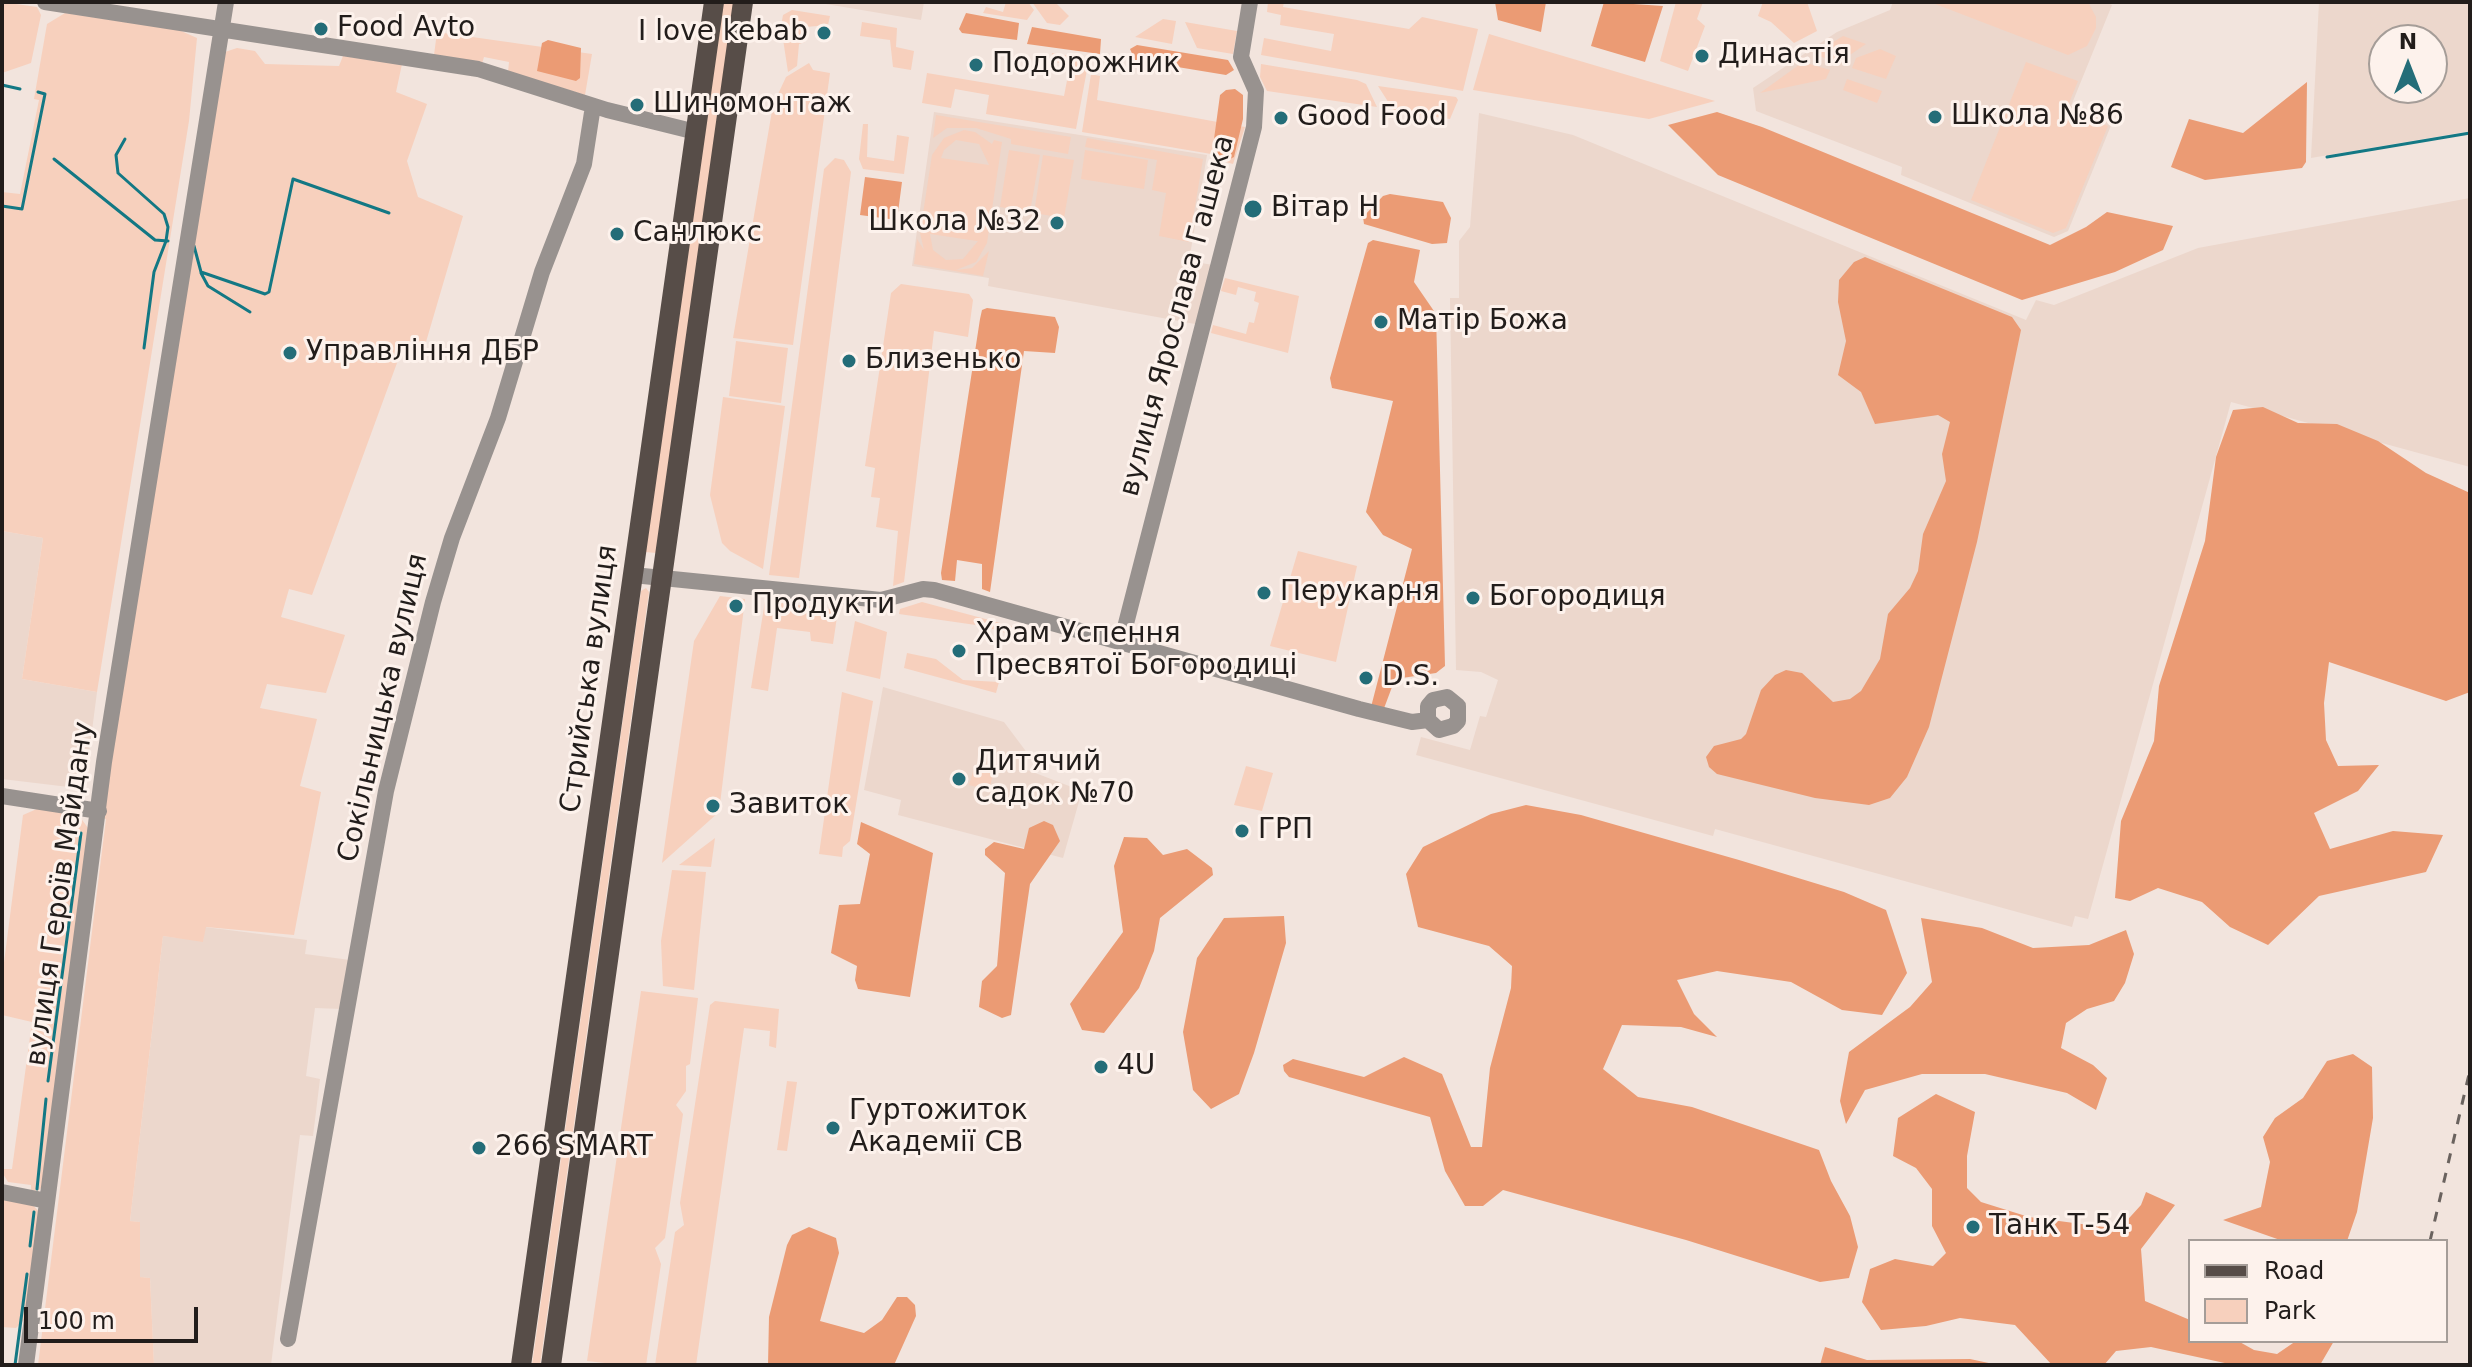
<!DOCTYPE html>
<meta charset="utf-8">
<style>
body{margin:0}
#map{position:relative;width:2472px;height:1367px;overflow:hidden;background:#f2e4dd;font-family:"DejaVu Sans",sans-serif}
canvas{display:block}
.frame{position:absolute;inset:0;border:4px solid #221d1b;pointer-events:none}
.legend{position:absolute;left:2188px;top:1239px;width:260px;height:104px;box-sizing:border-box;background:#fdf2ec;border:2px solid #a59d98;margin:0;padding:10px 14px;list-style:none;font-size:24px;color:#221d1b}
.legend li{display:flex;align-items:center;gap:16px;height:40px}
.legend b{width:40px;border:2px solid #a59d98}
.north{position:absolute;left:2368px;top:24px;width:80px;height:80px;box-sizing:border-box;background:#fdf2ec;border:2px solid #a59d98;border-radius:50%;rotate:0deg;font-size:22px;font-weight:700;line-height:32px;text-align:center;color:#221d1b}
.north::after{content:'';display:block;margin:auto;width:28px;height:36px;background:#246d78;clip-path:polygon(50% 0,100% 100%,50% 72%,0 100%)}
.scale{position:absolute;left:24px;top:1307px;width:174px;height:36px;box-sizing:border-box;border:4px solid #221d1b;border-top:0;padding-left:10px;font-size:24px;line-height:28px;white-space:nowrap;color:#221d1b;-webkit-text-stroke:6px #fdf2ec;paint-order:stroke}
</style>
<div id="map">
<canvas width="2472" height="1367"></canvas>
<div class="frame"></div>
<ul class="legend">
<li><b style="height:10px;background:#574d48"></b>Road</li>
<li><b style="height:22px;background:#f7d0bd"></b>Park</li>
</ul>
<div class="north">N</div>
<div class="scale">100 m</div>
</div>
<script>
const c = document.querySelector('canvas').getContext('2d');
c.lineJoin = 'round';
function paint(path, color) { c.fillStyle = color; c.fill(path, 'evenodd'); }
const shape = rows => new Path2D(rows.map(r => 'M' + r).join(''));
function strokePath(path, color, width, dash) { c.strokeStyle = color; c.lineWidth = width; c.lineCap = dash ? 'butt' : 'round'; c.setLineDash(dash || []); c.stroke(path); }
function drawText(font, color, halo, rows, align = 'center') {
  c.font = font + ' "DejaVu Sans",sans-serif'; c.lineWidth = 6; c.setLineDash([]); c.textBaseline = 'middle'; c.strokeStyle = halo; c.fillStyle = color; for (const [text, x, y, turn = 0] of rows) {
    c.save(); c.translate(x, y); c.rotate((+turn || 0) * Math.PI / 180); c.textAlign = isNaN(turn) ? turn : align; if (halo) c.strokeText(text, 0, 0); c.fillText(text, 0, 0); c.restore();
  }
}
paint(shape([
 [814,2,924,2,921,20],
 [1893,2,2104,2,2112,5,2071,106,2112,123,2068,231,2054,237,1901,175,1902,167,1756,111,1753,88,1837,32,1890,10],
 [2319,2,2470,2,2470,131,2311,158],
 [2432,40,2432,88,2384,88,2384,40],
 [934,112,1207,155,1189,261,1213,265,1195,324,988,286,989,278,912,266],
 [1479,113,1573,135,2026,320,2036,300,2054,305,2198,248,2470,198,2470,467,2231,402,2088,919,2075,916,2072,927,1715,829,1713,836,1416,755,1421,737,1470,750,1480,716,1486,717,1498,680,1481,672,1456,670,1450,298,1459,298,1459,241,1470,227],
 [2,531,43,538,22,679,97,692,86,777,77,788,2,779],
 [883,687,1004,722,1028,754,1025,769,1082,791,1063,858,898,815,901,800,864,790],
 [205,927,307,940,305,954,350,960,342,1009,315,1008,306,1076,320,1079,313,1136,300,1135,271,1365,154,1365,150,1278,140,1277,140,1222,130,1221,163,936,203,941]
]), '#ecd7cc');
paint(shape([
 [2,2,37,7,41,15,31,63,2,73],
 [723,2,735,2,657,553,645,552],
 [1006,2,1028,2,1034,10,1027,20,983,13,986,7,1003,12],
 [1032,2,1055,2,1069,16,1060,25,1047,23],
 [1268,2,1284,2,1283,7,1409,29,1422,17,1478,29,1463,91,1261,55,1264,38,1331,51,1334,34,1280,25,1281,15,1267,12],
 [1676,2,1703,2,1697,19,1705,26,1688,71,1660,61],
 [1763,2,1807,2,1817,31,1794,43,1771,22,1758,16],
 [1930,2,2088,2,2096,17,2096,28,2087,46,2068,55],
 [792,10,830,16,828,25,806,27,805,42,799,44,797,66,788,72,781,26,783,15],
 [65,13,179,30,197,38,189,121,97,692,22,679,43,538,2,531,2,192,20,194,39,100,34,99,47,24],
 [1163,19,1176,21,1172,44,1135,37],
 [862,22,897,28,896,47,914,51,911,70,893,67,890,40,860,36],
 [1185,22,1237,31,1233,54,1197,48],
 [437,32,592,54,585,95,508,72,509,62,484,57,481,67,434,55],
 [1489,34,1715,101,1649,119,1473,90],
 [1843,36,1866,44,1838,63,1814,54],
 [237,48,255,51,265,64,339,66,343,56,402,64,396,92,427,104,407,161,418,197,463,216,421,359,401,352,312,595,289,589,281,617,345,635,326,693,267,684,260,708,317,719,300,786,321,792,294,935,206,927,203,942,163,936,130,1221,140,1222,140,1277,150,1278,154,1365,38,1365,106,819,102,818,225,52],
 [1880,49,1896,56,1886,79,1852,68,1856,58],
 [1052,53,1089,59,1076,129,986,114,989,95,955,89,951,108,922,103,927,73,1064,96,1070,65,1051,61],
 [1803,62,1830,70,1826,79,1760,93],
 [2026,62,2078,81,2067,108,2108,126,2066,228,2053,233,1971,200],
 [809,63,813,70,830,73,793,345,733,338,773,105,786,77],
 [1261,64,1357,80,1366,84,1377,107,1267,91,1260,77],
 [1091,74,1100,76,1097,100,1245,127,1233,164,1211,158,1211,154,1082,132],
 [1847,79,1882,91,1877,103,1843,90],
 [1378,86,1456,97,1458,100,1450,119,1394,111],
 [936,115,1071,137,1068,154,1011,144,1011,139,976,128,947,128,933,138],
 [863,124,868,124,867,157,894,161,897,135,909,137,904,174,863,169,859,159],
 [964,130,975,132,992,144,994,140,1002,142,987,243,976,262,956,270,972,268,989,251,983,276,914,264,917,239,924,250,920,233,932,155,944,138],
 [956,140,979,144,989,165,941,158,944,150],
 [930,234,977,241,978,241,963,259,946,260,933,250],
 [1087,138,1203,159,1189,242,1159,236,1166,193,1152,190,1157,160,1085,147],
 [1009,150,1040,155,1030,212,1000,207],
 [1085,150,1148,160,1144,189,1081,179],
 [1043,155,1074,160,1064,218,1034,213],
 [835,158,844,160,851,172,799,578,769,575,824,169],
 [1225,278,1299,296,1288,353,1211,333,1213,325,1246,334,1249,322,1254,323,1259,303,1254,301,1256,292,1238,287,1236,295,1221,291],
 [901,284,969,294,973,300,968,337,934,331,904,582,893,586,898,531,876,527,880,498,871,497,875,468,865,466,891,293],
 [736,341,788,348,781,403,729,396],
 [723,397,785,406,763,569,730,551,722,543,710,495],
 [1298,551,1357,566,1336,662,1270,646],
 [646,588,649,592,540,1365,532,1365,641,591],
 [720,596,745,599,719,812,662,863,694,641],
 [765,601,838,610,833,644,811,641,810,632,777,628,768,691,751,688],
 [922,602,1019,628,1016,643,1006,633,983,626,899,614,900,609],
 [855,621,887,632,880,679,846,671],
 [907,653,936,659,963,680,999,682,996,693,904,668],
 [842,692,873,701,850,841,843,847,842,857,819,854],
 [975,765,994,771,989,790,969,785],
 [1246,766,1273,773,1262,811,1234,805],
 [39,808,80,817,88,828,45,1184,38,1191,31,1190,31,1185,8,1182,2,1172,3,1169,12,1169,32,1022,2,1015,2,978,23,815],
 [715,838,711,867,679,865],
 [672,870,706,872,694,990,663,986,661,941],
 [641,991,698,998,690,1064,686,1066,686,1091,676,1105,683,1114,665,1238,655,1248,661,1264,646,1365,623,1365,587,1361],
 [715,1001,779,1009,776,1048,769,1046,770,1031,744,1028,696,1365,655,1365,675,1232,684,1225,680,1203,710,1005],
 [787,1081,797,1082,787,1151,777,1150],
 [2,1199,32,1204,40,1213,28,1316,16,1328,2,1327]
]), '#f7d0bd');
paint(shape([
 [1495,2,1546,2,1541,32,1498,20],
 [1604,2,1663,6,1645,62,1591,46],
 [966,13,1019,23,1017,40,962,33,959,29],
 [1032,27,1101,39,1100,54,1027,44],
 [548,40,581,48,580,78,576,81,537,71,542,43],
 [1137,45,1228,60,1234,70,1226,75,1135,60,1130,49],
 [2307,82,2306,162,2302,168,2205,180,2171,167,2189,119,2243,133],
 [1235,89,1243,95,1243,119,1234,157,1226,161,1218,154,1214,139,1220,95,1226,90],
 [1717,112,1762,127,2050,245,2086,227,2107,212,2173,226,2163,250,2115,272,2022,300,1718,175,1668,125],
 [865,177,902,182,897,220,860,215],
 [1390,194,1443,202,1451,218,1447,243,1432,244,1364,224,1363,217,1383,196],
 [1373,240,1420,250,1414,282,1436,314,1445,666,1436,673,1395,679,1383,711,1371,707,1412,549,1383,535,1366,512,1393,401,1332,388,1330,378,1368,243],
 [1865,257,2012,317,2021,330,1977,542,1929,727,1907,777,1890,798,1869,805,1815,798,1717,774,1709,767,1706,757,1714,746,1741,739,1746,734,1761,690,1775,675,1786,670,1802,673,1833,702,1850,699,1861,691,1880,659,1888,614,1910,588,1918,571,1923,534,1946,481,1942,454,1950,422,1938,415,1875,424,1861,392,1838,375,1846,341,1838,302,1839,280,1854,262],
 [987,308,1055,317,1059,327,1055,353,1024,351,990,592,982,589,982,564,957,560,955,581,942,580,941,573,980,319,982,310],
 [2263,407,2298,423,2337,424,2378,441,2426,473,2470,493,2470,692,2446,701,2329,662,2324,703,2326,740,2338,766,2379,765,2358,791,2314,813,2330,849,2393,831,2443,835,2426,872,2319,896,2268,945,2230,927,2202,902,2158,888,2130,901,2115,898,2121,821,2154,741,2159,686,2205,541,2216,457,2233,410],
 [1526,805,1581,815,1739,860,1844,892,1886,910,1907,973,1882,1015,1842,1010,1791,982,1717,971,1677,980,1694,1014,1717,1037,1681,1027,1622,1025,1603,1069,1638,1097,1692,1107,1819,1150,1831,1181,1850,1216,1858,1247,1849,1278,1820,1282,1686,1240,1503,1190,1483,1206,1465,1206,1445,1171,1430,1117,1289,1077,1284,1071,1283,1065,1293,1059,1364,1077,1404,1057,1442,1074,1471,1147,1482,1147,1490,1068,1511,988,1512,966,1489,946,1418,927,1406,874,1423,847,1491,814],
 [1044,821,1053,825,1060,841,1030,884,1011,1015,1002,1018,979,1007,982,981,997,966,1005,873,985,855,985,849,994,842,1024,849,1029,828],
 [861,822,933,853,910,997,858,989,855,980,857,966,831,953,839,905,860,904,870,854,857,844],
 [1124,837,1147,838,1163,855,1187,849,1212,868,1213,875,1160,918,1154,951,1139,988,1104,1033,1082,1030,1070,1004,1123,932,1114,866],
 [1284,916,1286,943,1254,1053,1239,1094,1211,1109,1193,1090,1183,1032,1197,958,1224,918],
 [1921,918,1982,928,2033,948,2089,945,2126,930,2134,954,2125,983,2114,1001,2087,1009,2066,1023,2061,1048,2093,1065,2107,1078,2096,1110,2067,1093,1985,1074,1922,1074,1865,1090,1846,1124,1840,1101,1849,1052,1910,1007,1932,982],
 [2353,1054,2372,1067,2373,1118,2357,1212,2347,1241,2283,1241,2223,1220,2261,1207,2270,1162,2263,1137,2275,1118,2303,1098,2327,1061],
 [1936,1094,1975,1112,1967,1156,1967,1188,1981,1202,2029,1217,2104,1227,2121,1227,2141,1205,2146,1192,2175,1205,2141,1249,2145,1301,2190,1320,2190,1341,2238,1341,2254,1350,2277,1354,2296,1341,2334,1341,2320,1365,2234,1365,2151,1347,2116,1351,2104,1365,2052,1365,2015,1325,1960,1318,1926,1326,1881,1330,1862,1302,1870,1269,1895,1259,1933,1266,1946,1253,1932,1226,1932,1189,1916,1168,1893,1156,1898,1118],
 [809,1227,836,1238,839,1253,820,1321,864,1333,882,1320,897,1297,907,1297,915,1305,916,1316,894,1365,768,1365,769,1317,787,1245,792,1235],
 [1825,1347,1867,1360,1970,1359,1998,1365,1820,1365]
]), '#eb9b74');
strokePath(shape([
 [2,85,20,89],
 [125,139,116,155,118,173,164,214,168,227,166,241,154,272,144,348],
 [2327,157,2470,133],
 [54,159,155,240,168,241],
 [2,206,22,209,45,94,38,92],
 [194,246,201,272,265,294,269,292,293,179,389,213],
 [201,273,208,286,250,312],
 [2,828,2,826],
 [48,1081,81,833],
 [37,1189,46,1099],
 [30,1246,34,1212],
 [15,1365,27,1274]
]), '#137884', 3);
strokePath(shape([
 [45,2,478,69,607,110,696,132],
 [633,575,881,600,923,589,934,590,1359,709,1412,722,1428,720,1439,730,1453,726,1458,721,1458,706,1447,697,1433,700,1428,706,1428,720],
 [1121,643,1254,127,1256,91,1241,57,1250,2],
 [2,796,99,811],
 [2,1192,47,1201],
 [288,1339,386,791,433,602,452,538,498,418,542,272,584,164,593,106],
 [26,1365,104,762,226,2]
]), '#98928f', 16);
strokePath(shape([
 [521,1365,714,2],
 [551,1365,743,2]
]), '#574d48', 20);
strokePath(shape([
 [2430,1241,2470,1070]
]), '#6a625e', 3, [10, 10]);
for (const [x, y, r, color] of [
 [321,29,8,"#246d78"],
 [824,33,8,"#246d78"],
 [1702,56,8,"#246d78"],
 [976,65,8,"#246d78"],
 [637,105,8,"#246d78"],
 [1935,117,8,"#246d78"],
 [1281,118,8,"#246d78"],
 [1253,209,10,"#246d78"],
 [1057,223,8,"#246d78"],
 [617,234,8,"#246d78"],
 [1381,322,8,"#246d78"],
 [290,353,8,"#246d78"],
 [849,361,8,"#246d78"],
 [1264,593,8,"#246d78"],
 [1473,598,8,"#246d78"],
 [736,606,8,"#246d78"],
 [959,651,8,"#246d78"],
 [1366,678,8,"#246d78"],
 [959,779,8,"#246d78"],
 [713,806,8,"#246d78"],
 [1242,831,8,"#246d78"],
 [1101,1067,8,"#246d78"],
 [833,1128,8,"#246d78"],
 [479,1148,8,"#246d78"],
 [1973,1227,8,"#246d78"]
]) { const dot = new Path2D(); dot.arc(x, y, r, 0, 2 * Math.PI); c.fillStyle = color; c.fill(dot); strokePath(dot, '#fdf2ec', 3); }
drawText('28px', '#221d1b', '#fdf2ec', [
 ["Food Avto",337,29],
 ["I love kebab",808,33,"right"],
 ["Династія",1718,56],
 ["Подорожник",992,65],
 ["Шиномонтаж",653,105],
 ["Школа №86",1951,117],
 ["Good Food",1297,118],
 ["Вітар Н",1271,209],
 ["Школа №32",1041,223,"right"],
 ["Санлюкс",633,234],
 ["Матір Божа",1397,322],
 ["Управління ДБР",306,353],
 ["Близенько",865,361],
 ["Перукарня",1280,593],
 ["Богородиця",1489,598],
 ["Продукти",752,606],
 ["Храм Успення",975,635],
 ["Пресвятої Богородиці",975,667],
 ["D.S.",1382,678],
 ["Дитячий",975,763],
 ["садок №70",975,795],
 ["Завиток",729,806],
 ["ГРП",1258,831],
 ["4U",1117,1067],
 ["Гуртожиток",849,1112],
 ["Академії СВ",849,1144],
 ["266 SMART",495,1148],
 ["Танк Т-54",1989,1227]
], 'left');
drawText('28px', '#221d1b', '#fdf2ec', [
 ["вулиця Ярослава Гашека",1178,316,-75],
 ["Стрийська вулиця",590,679,-82],
 ["Сокільницька вулиця",384,708,-77],
 ["вулиця Героїв Майдану",61,894,-82]
]);
</script>
